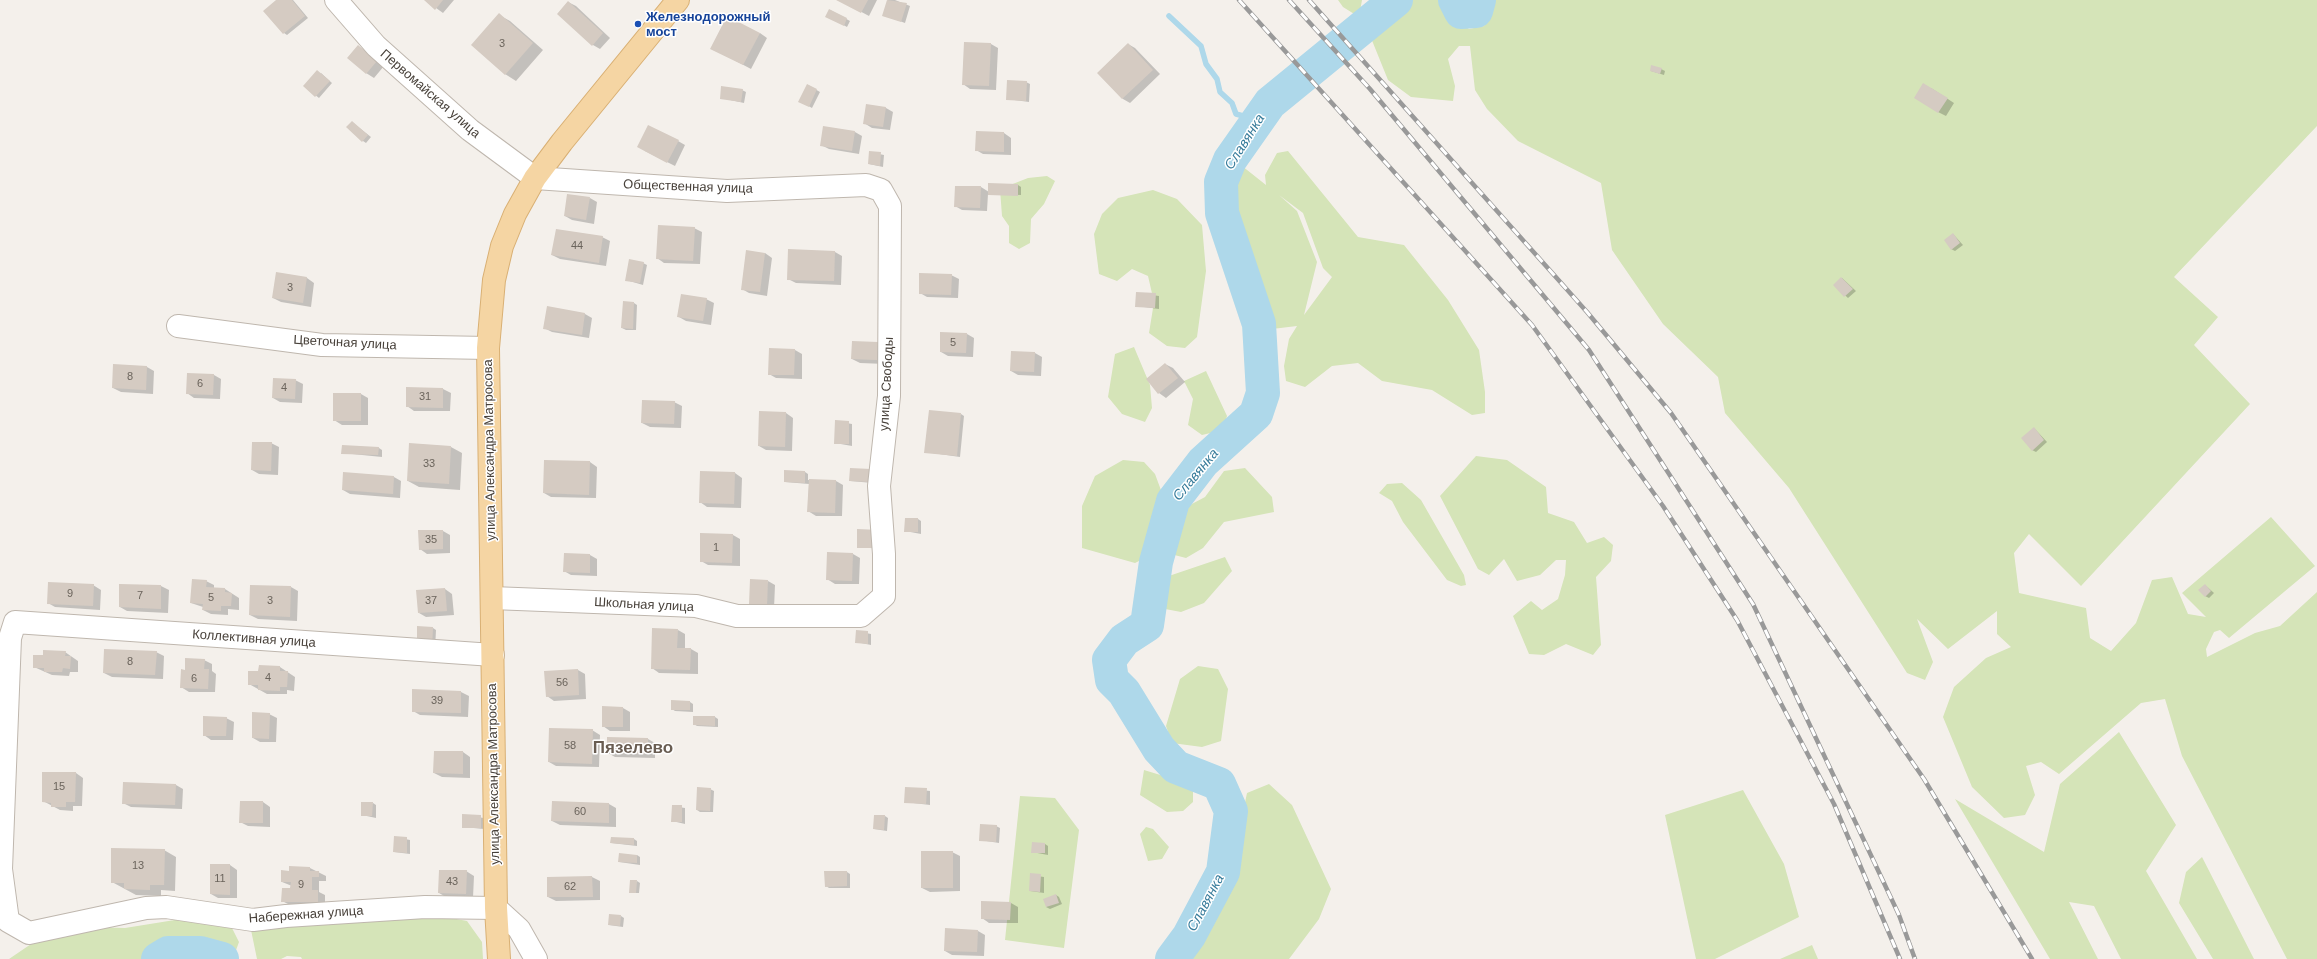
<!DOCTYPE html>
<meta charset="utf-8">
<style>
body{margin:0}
canvas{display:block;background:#f4f0eb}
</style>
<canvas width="2317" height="959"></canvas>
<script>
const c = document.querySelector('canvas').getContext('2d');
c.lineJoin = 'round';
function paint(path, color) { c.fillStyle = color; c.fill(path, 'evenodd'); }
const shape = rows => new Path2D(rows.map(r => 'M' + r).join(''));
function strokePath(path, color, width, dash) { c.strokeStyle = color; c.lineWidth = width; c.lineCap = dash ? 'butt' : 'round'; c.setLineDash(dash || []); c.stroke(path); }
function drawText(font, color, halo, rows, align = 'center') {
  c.font = font + ' Helvetica,sans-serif'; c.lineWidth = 3; c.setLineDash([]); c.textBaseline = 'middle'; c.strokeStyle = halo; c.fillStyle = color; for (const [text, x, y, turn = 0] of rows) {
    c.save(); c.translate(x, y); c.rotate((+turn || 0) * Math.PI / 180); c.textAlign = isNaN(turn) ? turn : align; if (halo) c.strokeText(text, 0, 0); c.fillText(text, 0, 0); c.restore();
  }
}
paint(shape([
 [1338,0,1362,0,1359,17,1343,7],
 [1408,0,1449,0,1459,22,1469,29,1484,26,1491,11,1484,0,2317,0,2317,126,2174,277,2218,317,2194,345,2250,404,2081,586,2029,534,2014,553,2019,593,2086,608,2090,638,2111,651,2136,623,2152,580,2172,577,2188,614,2206,617,2182,593,2271,517,2315,566,2229,638,2220,630,2214,632,2206,649,2207,657,2255,633,2280,626,2317,592,2317,959,2287,959,2182,756,2165,699,2141,703,2059,774,2041,762,2026,766,2035,795,2025,815,2004,818,1972,787,1943,717,1954,687,1986,658,2011,647,1997,634,1997,611,1948,649,1917,619,1933,662,1925,680,1907,673,1789,488,1725,413,1718,377,1663,324,1612,250,1601,183,1518,141,1487,109,1475,90,1470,46,1459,46,1448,59,1455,86,1453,101,1411,97,1388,80,1371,38],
 [1288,151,1358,237,1404,245,1448,300,1479,350,1485,392,1485,413,1472,415,1432,390,1382,381,1358,363,1332,366,1305,387,1286,381,1284,366,1289,339,1297,326,1272,329,1225,191,1237,162,1266,185,1265,175,1277,153],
 [1279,195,1303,213,1323,268,1332,277,1304,315,1317,262,1297,211],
 [1047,176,1055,181,1044,204,1031,219,1030,243,1019,249,1009,243,1009,226,1002,216,1000,189,1028,178],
 [1153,190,1177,199,1202,225,1206,271,1197,337,1185,348,1167,346,1149,333,1154,302,1148,276,1132,269,1117,281,1099,274,1094,234,1102,214,1118,198],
 [1134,347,1150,385,1152,408,1145,422,1122,414,1108,397,1115,354],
 [1206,371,1227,416,1223,430,1202,435,1188,425,1193,399,1184,381],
 [1476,456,1507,460,1546,487,1548,513,1574,522,1587,543,1604,537,1613,545,1611,561,1596,577,1601,645,1593,655,1566,644,1544,655,1529,654,1513,616,1531,601,1542,610,1558,599,1565,575,1566,560,1556,560,1540,575,1517,581,1504,559,1489,575,1478,569,1440,496],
 [1123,460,1144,462,1155,474,1165,501,1190,505,1205,497,1224,471,1245,468,1272,497,1274,512,1224,522,1203,548,1186,558,1159,551,1135,563,1082,548,1082,506,1095,476],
 [1402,483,1421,500,1464,575,1466,585,1461,586,1447,580,1403,522,1392,501,1379,493,1387,484],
 [1225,557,1232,571,1204,603,1181,612,1160,608,1157,580],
 [1198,666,1218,669,1228,689,1221,741,1202,747,1172,743,1166,726,1180,679],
 [2119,732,2176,825,2146,871,2197,959,2121,959,2094,906,2069,902,2098,959,2050,959,1955,799,2044,852,2060,784],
 [1144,770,1193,785,1193,802,1183,811,1167,812,1140,795],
 [1269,784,1292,805,1331,889,1319,919,1289,959,1188,959,1229,879,1247,793],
 [1743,790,1784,864,1799,917,1715,959,1696,959,1665,815],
 [1020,796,1055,798,1079,830,1064,948,1005,940],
 [1146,827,1153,829,1169,847,1162,859,1148,861,1140,834],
 [2202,857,2254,959,2213,959,2179,903,2186,872],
 [414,911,467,921,482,942,483,959,302,959,301,957,287,956,281,959,257,959,251,930],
 [181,919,232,928,239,942,235,953,229,959,9,959,34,942,90,927,125,928],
 [1812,945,1818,959,1780,959]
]), '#d5e4b8');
paint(shape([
 [278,0,293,0,308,18,287,35,284,33],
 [425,0,454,0,443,13],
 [839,0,877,0,869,16],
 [888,0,895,0,910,6,905,23,883,15],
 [568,2,576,6,610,38,600,49,593,45],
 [830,10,850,21,847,27,827,16],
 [499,15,510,21,543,50,516,81,505,74],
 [760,33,767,38,751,69,719,52],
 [965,43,991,44,998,48,996,90,970,89,963,84],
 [1128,44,1135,48,1160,74,1130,103,1123,99,1098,73],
 [358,46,384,66,374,78,366,73],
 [1661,69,1665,71,1664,75,1651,71],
 [321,73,332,83,319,98,304,86],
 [1026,82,1030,84,1029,102,1007,99],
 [808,85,820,92,812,108,803,103],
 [1931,88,1954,103,1946,116,1938,112],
 [742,90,746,92,744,103,721,98],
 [867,105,886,108,893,112,890,130,872,128,864,123],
 [352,122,371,137,366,143,363,141],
 [855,132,862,136,859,154,829,149,821,145],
 [1004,133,1011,138,1011,155,983,154,976,150],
 [678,141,685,145,675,166,645,151],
 [870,152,884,155,883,167,869,164],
 [1018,185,1021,187,1021,195,988,194,987,211,962,210,955,206,981,187,989,192],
 [590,198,597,202,594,224,572,220,565,216],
 [694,228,702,232,700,264,664,263,657,258],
 [1953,234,1963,245,1955,251,1951,249],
 [602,237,610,241,606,266,560,259,552,255],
 [789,250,835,252,842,256,841,285,796,283,788,279],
 [765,253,772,258,767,296,749,293,742,289],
 [643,263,647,265,643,285,626,280],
 [277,273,307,278,314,283,311,307,281,302,273,298],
 [951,275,959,279,958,298,927,297,920,293],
 [1842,278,1856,291,1848,298,1834,285],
 [1137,293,1159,296,1159,309,1136,306],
 [706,299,714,303,711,325,686,321,679,317],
 [634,303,637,305,636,330,626,330,622,328],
 [548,308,585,314,592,318,589,338,552,332,544,328],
 [967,334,974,338,973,357,948,356,941,352],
 [878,343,885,347,885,364,860,363,852,359],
 [795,350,802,354,802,379,776,378,769,374],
 [1035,353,1042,357,1041,376,1018,375,1011,371],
 [1165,364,1173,368,1185,382,1166,398,1159,393],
 [114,365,147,367,154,371,153,394,121,392,113,388],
 [188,374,214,375,221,379,220,399,194,398,187,393],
 [295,380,303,384,302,403,280,402,273,398],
 [407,388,443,389,451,393,450,411,414,411,407,406],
 [361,394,368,398,368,425,342,425,334,420],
 [674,402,682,406,681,428,650,427,642,423],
 [786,413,793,418,792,451,766,450,759,446],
 [961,414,964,416,960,457,925,452],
 [836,421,852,424,852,446,835,443],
 [2034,428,2047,442,2036,452,2032,450],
 [271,443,279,447,278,475,259,474,252,470],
 [451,447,462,453,460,490,419,487,408,481],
 [379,448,382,450,382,457,342,453],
 [590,462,597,467,596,498,551,497,544,493],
 [851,469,873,483,850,481],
 [805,472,808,474,808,480,836,481,843,485,842,516,816,516,808,511,809,484,785,482],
 [344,473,394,477,401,481,400,498,350,494,343,490],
 [735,473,742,478,741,508,707,507,700,502],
 [918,519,921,521,921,534,905,531],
 [443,531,450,535,450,553,427,554,420,549],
 [883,533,882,549,858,547],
 [701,534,733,535,740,539,740,566,708,565,701,561],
 [565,554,590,555,597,559,597,576,571,575,564,571],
 [853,554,860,558,859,584,835,584,827,579],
 [206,581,214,585,214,589,225,589,239,598,239,610,228,609,228,615,211,614,203,610,203,607,191,603],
 [768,581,775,585,774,609,758,608],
 [93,585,101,590,100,610,55,607,48,603],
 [120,585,161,586,169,590,168,613,127,611,120,607],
 [2205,585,2214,593,2209,598,2205,596],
 [291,587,298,591,297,621,258,619,250,615],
 [445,589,452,594,454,615,426,617,419,613],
 [433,628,436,630,435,650,421,649],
 [678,630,685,634,685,649,691,649,698,653,698,674,659,673,652,668],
 [856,631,871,634,871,645,856,642],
 [65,652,78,661,78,672,70,672,69,676,52,675,34,667,44,656],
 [156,652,164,656,163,679,112,677,104,673],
 [204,660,212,664,212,671,216,674,215,692,189,692,181,687,186,671],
 [280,667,295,677,294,691,287,690,287,694,267,694,249,684,259,672],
 [578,670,585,674,586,699,554,701,547,696],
 [413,690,461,692,469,696,468,717,420,715,413,711],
 [672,701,690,702,693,704,693,712,675,711,672,709],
 [623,708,630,712,630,731,610,731,603,726],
 [269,714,277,718,276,742,260,742,253,738],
 [694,717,715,717,718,719,718,727,697,726,694,724],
 [226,718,234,722,233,740,211,740,204,735],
 [592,730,600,735,599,767,556,766,549,762],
 [648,739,655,743,655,758,615,757,608,753],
 [463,752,470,757,470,778,442,777,434,773],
 [76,773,83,778,82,806,73,806,73,811,60,810,43,801],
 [176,785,183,789,182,809,131,807,123,803],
 [906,788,930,791,930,805,905,802],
 [710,789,714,791,713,812,700,812,697,810],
 [263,802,270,807,270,827,248,826,240,822],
 [373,803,376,805,376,818,362,815],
 [609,804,616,808,616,827,560,825,552,821],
 [673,806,685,808,685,824,672,821],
 [463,815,484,818,484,829,463,827],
 [885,816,888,818,887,831,874,829],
 [996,826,1000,828,999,843,980,840],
 [395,837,410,840,410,854,394,852],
 [634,839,637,841,637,846,611,843],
 [1045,844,1048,846,1048,855,1032,852],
 [164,850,176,857,175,891,161,890,161,896,136,895,112,882],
 [952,852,960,856,960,891,930,892,922,888],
 [637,855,640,857,640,865,619,862],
 [230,865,237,870,237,898,218,898,211,894],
 [290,867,310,868,326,876,326,881,319,881,319,892,325,895,325,906,290,905,282,901,291,889,292,886,282,882,290,872],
 [466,871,474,876,473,898,446,897,439,893],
 [847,872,850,874,850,888,829,888,826,886],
 [1031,875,1044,877,1044,893,1030,891],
 [592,877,600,881,600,900,556,901,548,897,548,878],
 [637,881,640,883,639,893,633,893,631,892],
 [1056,895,1059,897,1062,904,1050,909,1046,907],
 [1011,903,1018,907,1018,923,989,923,982,918],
 [621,916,624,918,623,927,609,925],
 [978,931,985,935,984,956,952,955,945,951]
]), '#0003');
strokePath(shape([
 [1169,16,1201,46,1206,64,1217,79,1220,92,1232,103,1236,114,1258,120]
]), '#aed8ea', 5.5);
strokePath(shape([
 [1455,0,1461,12,1476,11,1479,0],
 [158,959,168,953,200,953,222,959],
 [1172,959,1189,936,1223,872,1231,811,1219,784,1176,767,1159,749,1124,692,1112,680,1109,660,1124,640,1147,625,1156,562,1173,501,1203,462,1256,414,1263,393,1259,324,1222,213,1221,182,1230,160,1270,103,1396,0]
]), '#aed8ea', 34);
paint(shape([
 [276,0,292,0,305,16,283,34,263,11],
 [424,0,443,0,435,10],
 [836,0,868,0,861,13],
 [887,0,907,3,901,22,882,16],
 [568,1,603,33,592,46,557,14],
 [829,9,847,18,844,26,825,17],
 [499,13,533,43,505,75,471,45],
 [727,16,760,33,743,65,710,49],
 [964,42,991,43,989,86,962,85],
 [1128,43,1153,70,1122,99,1097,73],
 [358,45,377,61,366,74,347,58],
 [1651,65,1662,68,1660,74,1650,71],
 [317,70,330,81,315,97,303,86],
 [1007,80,1027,81,1026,101,1006,100],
 [1923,83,1948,98,1938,113,1914,98],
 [807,84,817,89,809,107,798,102],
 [721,86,743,89,741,102,720,99],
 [866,104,886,107,883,127,863,124],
 [352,121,368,135,362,142,346,127],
 [648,125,679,140,667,163,637,147],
 [823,126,855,131,852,151,820,146],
 [976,131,1004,132,1004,152,975,151],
 [869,151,881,152,880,166,868,164],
 [988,183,1018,184,1018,196,988,195],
 [955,186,981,186,980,208,954,207],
 [567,194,590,197,586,220,564,216],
 [658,225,695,227,693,261,656,259],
 [556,229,603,236,599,263,551,255],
 [1953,233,1960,243,1951,250,1944,240],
 [788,249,835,251,834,281,787,280],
 [746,250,765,253,760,292,741,290],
 [629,259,644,262,640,283,625,281],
 [276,272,307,277,303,303,272,298],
 [919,273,952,274,951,295,919,294],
 [1841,277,1853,289,1844,297,1833,285],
 [1136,292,1156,293,1155,308,1135,307],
 [681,294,707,298,703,321,677,317],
 [623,301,634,302,633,329,621,328],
 [547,306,585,313,582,335,543,329],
 [940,332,967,333,966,353,940,352],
 [852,341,878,342,877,360,851,359],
 [769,348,795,349,794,375,768,375],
 [1011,351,1035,352,1034,372,1010,371],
 [1165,363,1178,378,1158,394,1146,379],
 [113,364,147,366,146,390,112,388],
 [187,373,214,374,213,395,186,394],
 [273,378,296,379,295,399,272,398],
 [406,387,443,388,443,408,406,407],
 [333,393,361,393,361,421,333,421],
 [642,400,675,401,674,424,641,423],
 [929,410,961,413,957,456,924,453],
 [759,411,786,412,785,447,758,446],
 [835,420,849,421,849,444,834,444],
 [2034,427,2044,440,2032,451,2021,438],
 [252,442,272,442,271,471,251,470],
 [409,443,451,446,449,484,407,481],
 [342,445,379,447,378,455,341,454],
 [544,460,590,461,589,495,543,493],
 [850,468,871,469,870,482,849,481],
 [784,470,805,471,805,483,784,482],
 [700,471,735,472,734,504,699,503],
 [343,472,394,476,393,494,342,490],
 [809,479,836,480,835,513,807,512],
 [905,518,918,518,918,532,904,532],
 [857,529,880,530,879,548,857,548],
 [418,530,443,530,443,549,419,550],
 [700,533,733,534,732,563,700,562],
 [827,552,853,553,852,581,826,580],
 [564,553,590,554,590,573,563,572],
 [192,579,207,580,206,587,225,588,225,592,232,593,231,606,221,606,221,611,202,610,203,604,190,603],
 [750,579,768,580,767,605,749,605],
 [48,582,94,584,93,606,47,604],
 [119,584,161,585,161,609,119,607],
 [2205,584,2211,591,2205,597,2198,590],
 [250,585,291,586,290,617,249,615],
 [445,588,447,611,418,613,416,590],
 [417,626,433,627,432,648,417,648],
 [652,628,678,629,677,648,691,648,690,670,651,669],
 [856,630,868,631,868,644,855,643],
 [104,649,157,651,155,675,103,673],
 [43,650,66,651,65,656,71,656,70,669,63,668,62,672,44,672,44,668,33,668,33,655,43,655],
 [185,658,205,659,204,669,209,669,208,689,180,688,181,669,185,670],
 [259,665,280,666,280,671,288,671,287,687,280,687,280,691,258,690,258,685,248,685,248,671,258,671],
 [578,669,579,695,546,697,544,671],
 [412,689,461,691,461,713,412,712],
 [671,700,690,701,690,710,671,710],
 [602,706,623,707,623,727,602,727],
 [252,712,270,713,269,739,252,738],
 [203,716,227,717,226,736,203,736],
 [693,716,715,716,715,726,693,725],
 [549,728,593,729,592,764,548,762],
 [607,737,648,738,648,754,607,753],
 [434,751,463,751,463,774,433,773],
 [42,772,76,772,75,802,66,802,66,807,51,807,51,803,42,802],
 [123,782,176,784,175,805,122,804],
 [697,787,711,788,710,811,696,810],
 [905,787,927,788,926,804,904,803],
 [240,801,263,801,263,823,239,823],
 [552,801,609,803,609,823,551,821],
 [361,802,373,802,372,816,361,816],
 [672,805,682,805,682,822,671,822],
 [462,814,481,815,481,828,462,828],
 [874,815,885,815,884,830,873,829],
 [980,824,997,825,996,842,979,841],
 [394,836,407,837,407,853,393,852],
 [611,837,634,838,634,845,610,843],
 [1032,842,1045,843,1045,853,1031,853],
 [111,848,165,849,164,885,150,885,150,890,124,889,124,883,111,883],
 [921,851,953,851,953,888,921,888],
 [619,853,637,855,637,863,618,862],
 [210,864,230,864,230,895,210,894],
 [289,866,310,867,310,871,319,871,319,877,312,877,312,890,318,890,318,902,281,902,282,888,290,888,291,882,281,882,281,870,289,871],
 [439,870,467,870,466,894,438,893],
 [824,871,847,871,847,886,825,887],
 [1030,873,1041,874,1040,892,1029,891],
 [592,876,593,897,547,897,547,877],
 [630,880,637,880,636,893,629,893],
 [1056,894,1059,903,1046,907,1043,899],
 [981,901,1011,902,1010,920,981,919],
 [609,914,621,915,620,926,608,925],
 [945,928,978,930,977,952,944,951]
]), '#d5cbc2');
const minor = shape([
 [336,0,376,46,470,130,535,178,727,191,866,185,881,190,890,206,889,396,879,486,884,554,884,596,861,616,737,616,696,606,492,598],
 [178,326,322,345,488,348],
 [493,655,15,622,10,638,1,869,8,921,29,933,146,908,166,907,253,920,286,916,425,907,496,908,519,929,536,959]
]);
const major = shape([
 [499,959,496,908,488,348,494,280,502,246,515,214,535,178,562,142,678,0]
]);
strokePath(minor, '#bfb7ae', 24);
strokePath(major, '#d9b074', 24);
strokePath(minor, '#fff', 22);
strokePath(major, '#f5d5a3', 22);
const rail = shape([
 [1239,0,1532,325,1663,506,1737,620,1834,804,1900,959],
 [1289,0,1370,89,1589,350,1753,604,1899,915,1915,959],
 [1309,0,1587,312,1671,413,1924,779,2032,959]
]);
strokePath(rail, '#999', 4.5);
strokePath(rail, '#fff', 3, [9]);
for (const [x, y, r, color] of [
 [638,24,4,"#1a4fb4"]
]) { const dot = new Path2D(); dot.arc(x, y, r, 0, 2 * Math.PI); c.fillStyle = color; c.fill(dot); strokePath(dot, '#fff', 1.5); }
drawText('11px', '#6b645c', null, [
 ["3",502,44],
 ["44",577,246],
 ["3",290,288],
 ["5",953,343],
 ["8",130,377],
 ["6",200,384],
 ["4",284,388],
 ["31",425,397],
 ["33",429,464],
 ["35",431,540],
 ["1",716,548],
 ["9",70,594],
 ["7",140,596],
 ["5",211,598],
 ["3",270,601],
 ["37",431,601],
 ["8",130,662],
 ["4",268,678],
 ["6",194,679],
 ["56",562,683],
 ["39",437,701],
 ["58",570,746],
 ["15",59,787],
 ["60",580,812],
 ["13",138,866],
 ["11",220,879],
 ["43",452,882],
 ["9",301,885],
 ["62",570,887]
]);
drawText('bold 13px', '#164399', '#fff', [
 ["Железнодорожный",646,17],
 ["мост",646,32]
], 'left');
drawText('13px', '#48413a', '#fff', [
 ["Первомайская улица",430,94,41],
 ["Общественная улица",688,187,2],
 ["Цветочная улица",345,343,3],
 ["улица Свободы",887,384,-87],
 ["улица Александра Матросова",490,450,-91],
 ["Школьная улица",644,605,3],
 ["Коллективная улица",254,639,4],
 ["улица Александра Матросова",494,774,-91],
 ["Набережная улица",306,915,-4]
]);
drawText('italic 14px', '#387c9b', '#fff', [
 ["Славянка",1245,142,-58],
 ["Славянка",1196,475,-50],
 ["Славянка",1206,903,-62]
]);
drawText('bold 17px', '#695d52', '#fff', [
 ["Пязелево",633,748]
]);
</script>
